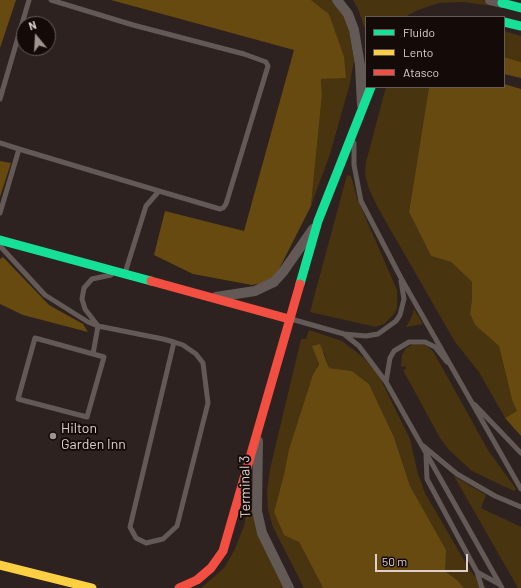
<!DOCTYPE html>
<style>
body{margin:0}
#map{position:relative;width:521px;height:588px;overflow:hidden;background:#2d221f;font-family:Barlow,sans-serif}
canvas{display:block}
.legend{position:absolute;left:365px;top:16px;width:140px;height:72px;box-sizing:border-box;background:#140b09;border:1px solid #655a57;margin:0;padding:5px 7px;list-style:none;font-size:12px;color:#dfd0cd}
.legend li{display:flex;align-items:center;gap:8px;height:20px}
.legend b{width:20px;border:1px solid #655a57}
.north{position:absolute;left:16px;top:16px;width:40px;height:40px;box-sizing:border-box;background:#140b09;border:1px solid #655a57;border-radius:50%;rotate:342deg;font-size:11px;font-weight:700;line-height:16px;text-align:center;color:#dfd0cd}
.north::after{content:'';display:block;margin:auto;width:14px;height:18px;background:#a19390;clip-path:polygon(50% 0,100% 100%,50% 72%,0 100%)}
.scale{position:absolute;left:375px;top:554px;width:93px;height:18px;box-sizing:border-box;border:2px solid #dfd0cd;border-top:0;padding-left:5px;font-size:12px;line-height:14px;white-space:nowrap;color:#dfd0cd;-webkit-text-stroke:3px #140b09;paint-order:stroke}
</style>
<div id="map">
<canvas width="521" height="588"></canvas>
<ul class="legend">
<li><b style="height:5px;background:#16e098"></b>Fluido</li>
<li><b style="height:5px;background:#ffcf43"></b>Lento</li>
<li><b style="height:5px;background:#f24e42"></b>Atasco</li>
</ul>
<div class="north">N</div>
<div class="scale">50 m</div>
</div>
<script>
const c = document.querySelector('canvas').getContext('2d');
c.lineJoin = 'round';
function paint(path, color) { c.fillStyle = color; c.fill(path, 'evenodd'); }
const shape = rows => new Path2D(rows.map(r => 'M' + r).join(''));
function strokePath(path, color, width, dash) { c.strokeStyle = color; c.lineWidth = width; c.lineCap = dash ? 'butt' : 'round'; c.setLineDash(dash || []); c.stroke(path); }
function drawText(font, color, halo, rows, align = 'center') {
  c.font = font + ' Barlow,sans-serif'; c.lineWidth = 4; c.setLineDash([]); c.textBaseline = 'middle'; c.strokeStyle = halo; c.fillStyle = color; for (const [text, x, y, turn = 0] of rows) {
    c.save(); c.translate(x, y); c.rotate((+turn || 0) * Math.PI / 180); c.textAlign = isNaN(turn) ? turn : align; if (halo) c.strokeText(text, 0, 0); c.fillText(text, 0, 0); c.restore();
  }
}
paint(shape([
 [311,0,333,0,347,18,354,61,349,87,330,154,311,206,322,95,321,79,346,77,329,14],
 [353,0,483,0,501,5,500,7,463,2,439,3,418,10,405,17,366,17,366,32,358,9],
 [504,31,521,36,521,62,504,57],
 [386,87,429,87,409,212,431,256,451,262,472,282,472,299,470,314,475,325,499,346,512,400,518,411,505,418,479,372,455,342,378,208,369,189,365,175,366,162],
 [347,175,351,176,357,198,397,290,397,308,394,314,384,324,376,327,310,312],
 [414,309,423,324,406,327,412,316],
 [309,330,342,341,364,358,378,374,410,439,418,474,425,493,471,572,486,588,464,588,457,580,445,571,445,550,410,486,394,437,369,384,352,371,329,368,324,352,313,374,289,449,284,474,274,512,299,542,323,588,304,588,273,527,268,510,267,492,270,469,301,339,306,339],
 [414,344,425,345,433,351,488,450,516,489,514,491,472,471,450,451,440,438,403,370,406,369,405,366,401,367,402,355,406,348],
 [454,476,486,495,481,508,521,527,521,588,518,588],
 [251,507,253,507,286,588,201,588,224,568,234,551,244,526,246,515,249,513]
]), '#48340f');
paint(shape([
 [0,0,16,0,0,48],
 [111,0,311,0,329,14,344,57,346,78,321,79,322,95,311,206,273,281,252,285,193,274,154,255,165,211,244,231,294,50],
 [504,57,521,62,521,78,504,74],
 [504,84,521,89,521,436,505,418,517,411,512,400,499,346,475,325,470,314,472,299,472,282,451,262,431,256,409,212,429,87,504,87],
 [0,161,11,163,0,197],
 [3,257,49,305,83,324,88,332,23,315,0,304,0,259],
 [320,344,329,368,352,371,369,384,394,437,410,486,446,550,445,571,457,580,464,588,323,588,299,542,284,535,274,512,284,474,289,449,313,374,319,364,312,346]
]), '#674a10');
strokePath(shape([
 [51,0,133,25,244,54,266,62,268,66,226,204,223,208,220,209,159,191],
 [0,99,29,0],
 [0,143,19,149],
 [354,143,354,165,361,201,401,278,521,489],
 [0,213,19,149,159,191,146,206,125,273],
 [0,246,45,295,88,322,98,326,163,339,174,342,183,345,196,354,203,363,208,403,177,526,163,539,146,543,136,538,130,527,174,342],
 [291,319,344,334,366,336,378,334,396,321,400,315,404,299,401,281],
 [344,334,359,346,386,382,502,588],
 [35,338,104,357,87,417,18,399,35,338],
 [93,354,98,326,85,309,82,299,84,288,92,279,111,275],
 [386,382,390,358,394,351,409,342,425,342,435,347,447,362],
 [475,405,521,453],
 [422,445,457,474,495,496,521,507],
 [426,455,427,479,477,572,482,588],
 [477,572,499,584]
]), '#635957', 5);
strokePath(shape([
 [337,0,348,14,354,30,360,65,362,105],
 [490,0,502,3],
 [216,297,255,291,274,282,283,272,313,229],
 [258,441,257,511,262,533,289,588]
]), '#635957', 10);
strokePath(shape([
 [502,3,521,8],
 [504,22,521,26],
 [0,240,151,281],
 [300,284,318,221,371,87]
]), '#16e098', 9);
strokePath(shape([
 [0,565,92,588]
]), '#ffcf43', 9);
strokePath(shape([
 [151,281,289,319],
 [179,588,197,580,211,568,223,551,300,284]
]), '#f24e42', 9);
for (const [x, y, r, color] of [
 [53,436,4,"#a19390"]
]) { const dot = new Path2D(); dot.arc(x, y, r, 0, 2 * Math.PI); c.fillStyle = color; c.fill(dot); strokePath(dot, '#140b09', 1.5); }
drawText('14px', '#dfd0cd', '#140b09', [
 ["Hilton",61,428],
 ["Garden Inn",61,444]
], 'left');
drawText('14px', '#dfd0cd', '#140b09', [
 ["Terminal 3",245,487,-91]
]);
</script>
